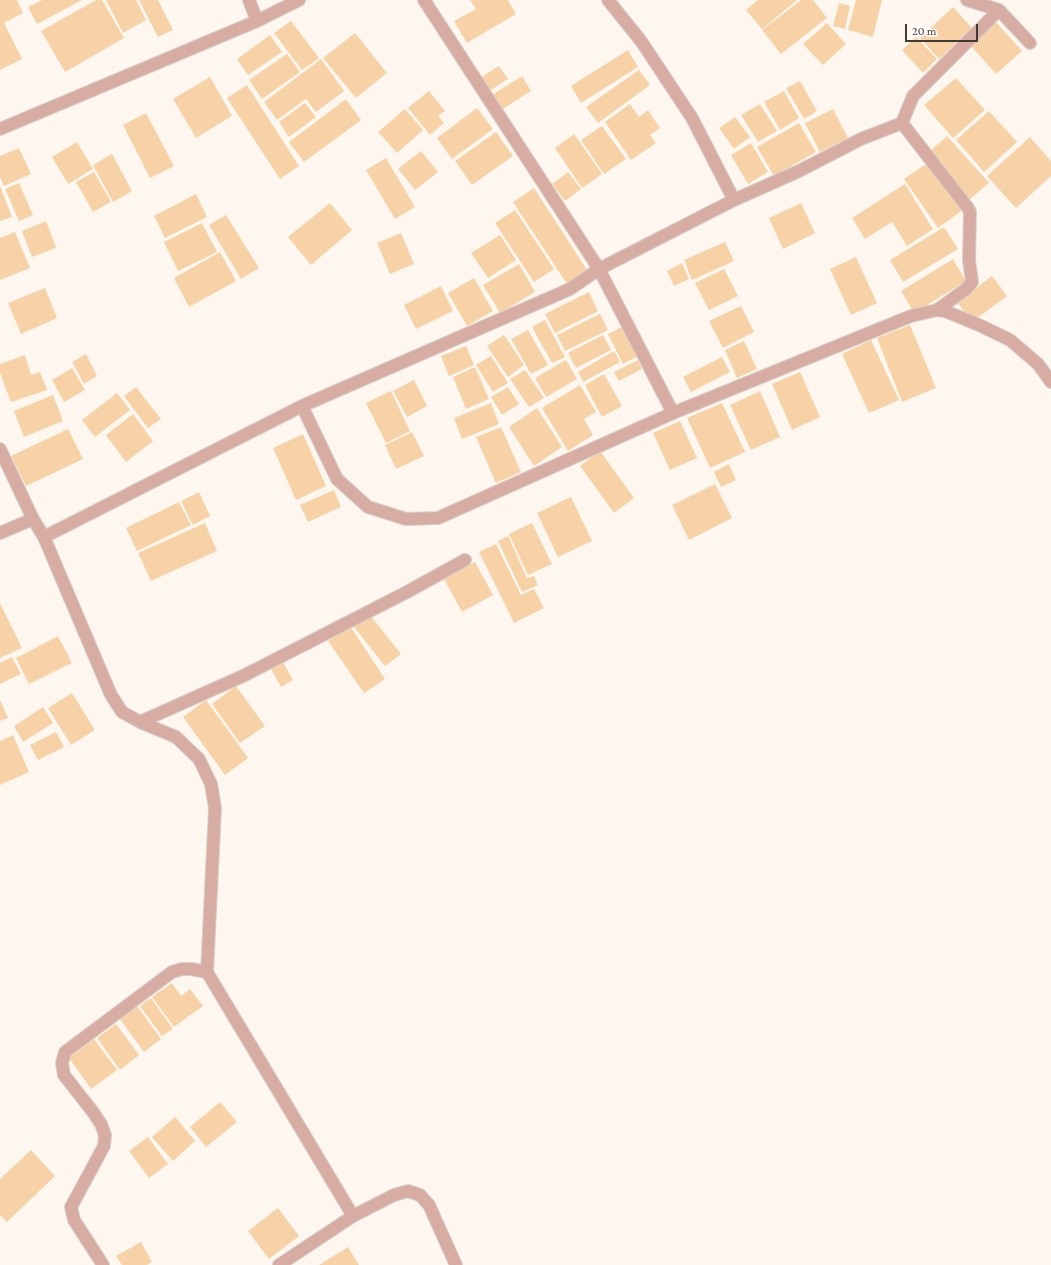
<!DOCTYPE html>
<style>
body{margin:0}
#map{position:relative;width:1051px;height:1265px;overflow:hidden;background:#fef7f0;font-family:"Crimson Pro",serif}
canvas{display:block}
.scale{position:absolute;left:905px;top:24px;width:73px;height:18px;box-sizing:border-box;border:2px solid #413a34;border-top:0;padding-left:5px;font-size:12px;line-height:14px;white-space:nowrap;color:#413a34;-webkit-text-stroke:3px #fff;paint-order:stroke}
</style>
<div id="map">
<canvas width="1051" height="1265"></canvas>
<div class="scale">20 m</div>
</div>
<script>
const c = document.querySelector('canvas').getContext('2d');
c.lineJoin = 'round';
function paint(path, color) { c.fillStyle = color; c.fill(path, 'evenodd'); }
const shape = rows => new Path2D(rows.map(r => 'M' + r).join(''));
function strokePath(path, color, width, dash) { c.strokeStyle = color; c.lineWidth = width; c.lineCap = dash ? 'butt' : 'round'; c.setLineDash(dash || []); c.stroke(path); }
paint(shape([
 [0,0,17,0,23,13,4,23,22,59,0,70],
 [42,0,82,0,37,24,28,7],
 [96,0,102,0,124,38,65,72,41,31],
 [106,0,136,0,146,20,123,33],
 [139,0,158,0,173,30,158,37],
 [470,0,508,0,516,14,467,43,454,21,476,9],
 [758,0,797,0,762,29,746,10],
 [801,0,813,0,827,18,781,54,762,30],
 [856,0,882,0,873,37,848,30],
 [839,3,850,6,845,29,833,26],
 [953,7,972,28,939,59,920,38],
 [291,21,319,58,302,70,274,33],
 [995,21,1022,51,996,74,969,44],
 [827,23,846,44,823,65,803,44],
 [355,33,387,73,356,98,323,58],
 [270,35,282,52,248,75,237,59],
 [916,37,937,59,923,73,902,50],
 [628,50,638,67,581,103,571,86],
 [287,54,300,72,262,99,249,80],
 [321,59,344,91,316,112,306,99,277,120,264,102],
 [499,66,508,79,489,91,480,78],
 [639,70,650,85,598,123,586,107],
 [522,76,531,91,501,110,492,95],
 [210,77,232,116,196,138,173,99],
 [956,78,985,110,953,138,924,105],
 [800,81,817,111,804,119,786,88],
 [247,85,299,166,280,179,227,98],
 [429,91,445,111,438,116,444,123,430,135,408,108],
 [784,91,799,118,780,130,764,102],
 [346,99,361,120,304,162,289,142],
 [305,103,316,117,289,137,279,122],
 [630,104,639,117,648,110,660,128,650,135,656,143,631,160,605,122],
 [760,104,777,131,758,142,741,115],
 [477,108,493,129,452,159,437,138],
 [405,109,423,130,397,153,378,132],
 [833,109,848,138,820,152,805,123],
 [989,111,1017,142,984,172,956,140],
 [146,113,174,166,150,178,123,125],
 [735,117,750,137,734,149,719,128],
 [799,123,816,152,774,176,757,147],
 [602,126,626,159,604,174,581,140],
 [496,132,513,156,472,185,455,161],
 [574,134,602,174,582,188,555,148],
 [947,136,989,183,969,200,928,153],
 [1030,137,1051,161,1051,176,1016,208,987,176],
 [77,142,93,169,68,184,52,157],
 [751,143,768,172,748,184,731,155],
 [19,148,31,174,4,186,0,177,0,156],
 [421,151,438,172,415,190,398,169],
 [112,154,132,191,113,202,93,165],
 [386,158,415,207,395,219,366,170],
 [930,161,964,209,938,228,904,179],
 [94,172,111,202,93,212,76,182],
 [568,172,581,189,565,201,552,184],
 [19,183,33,215,19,221,5,189],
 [905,184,933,229,907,246,892,222,865,239,852,218],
 [0,186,12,217,0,221],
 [534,188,589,273,569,287,513,202],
 [196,194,207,217,165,238,154,216],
 [330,203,352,230,311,265,288,237],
 [801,203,815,233,783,249,769,218],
 [515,210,554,269,534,282,495,223],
 [226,215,259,268,241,279,209,225],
 [46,221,56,248,32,257,22,231],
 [202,223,217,252,178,271,164,242],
 [944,227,958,249,903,282,890,260],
 [15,232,30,268,0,280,0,238],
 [401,233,414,264,390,274,377,243],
 [500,235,516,260,488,278,471,253],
 [725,242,734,261,692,280,684,260],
 [220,252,236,281,189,307,174,278],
 [856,257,877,303,851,315,830,269],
 [953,259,966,281,914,313,901,291],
 [682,263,689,279,674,286,667,271],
 [519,264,535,292,500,313,483,285],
 [724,269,738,296,709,310,695,283],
 [992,276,1007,296,972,322,957,302],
 [474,278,493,311,467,326,448,293],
 [441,286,453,311,416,329,404,305],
 [45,288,57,318,21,334,8,303],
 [589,292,598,311,555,333,545,314],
 [741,306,754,332,723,348,709,321],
 [600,314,608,330,565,351,557,335],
 [545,320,565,357,552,363,532,327],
 [625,325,640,355,623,364,608,334],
 [910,325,936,388,902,402,877,338],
 [528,330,548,365,531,374,511,339],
 [504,335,524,365,508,377,487,346],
 [603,335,611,350,576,368,568,353],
 [871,340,899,400,869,413,842,354],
 [744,341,757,369,737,378,725,350],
 [466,346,474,365,449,376,441,356],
 [614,351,620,362,583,382,578,372],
 [86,354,97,376,84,384,72,362],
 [25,355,31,375,40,372,47,390,11,402,0,373,0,364],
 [491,356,508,383,493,392,476,365],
 [722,357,730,372,691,392,683,377],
 [566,360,577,379,546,397,535,378],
 [638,360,642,369,619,381,614,372],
 [475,367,489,399,466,409,453,377],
 [72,368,85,390,64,402,52,380],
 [525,370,544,398,529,407,510,379],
 [800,372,820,417,792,430,772,384],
 [604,374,622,406,602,417,585,385],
 [414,380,427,406,407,417,393,391],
 [580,385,596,412,584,419,593,435,568,451,542,408],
 [136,387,161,419,148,428,124,396],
 [508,387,519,404,502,415,491,397],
 [391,391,410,431,386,443,366,403],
 [760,391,780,437,751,450,730,405],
 [117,393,130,410,95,437,82,420],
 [53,395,63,421,24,437,14,411],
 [491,403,499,424,462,439,454,418],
 [722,403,745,452,710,468,687,418],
 [537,408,562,447,534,466,509,427],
 [133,414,153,441,126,462,106,435],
 [680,421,697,458,670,470,653,433],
 [501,427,521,472,496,483,476,437],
 [68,429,83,459,26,486,11,456],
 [412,432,424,456,396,469,385,445],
 [303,434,326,486,296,500,273,448],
 [600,451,634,498,614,513,580,466],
 [729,464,736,480,721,487,714,472],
 [715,484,732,518,689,540,672,505],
 [334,490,341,507,308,522,300,505],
 [199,492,210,516,193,525,181,501],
 [571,497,592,541,558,557,537,513],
 [179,502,191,525,137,551,126,528],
 [205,523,217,551,151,581,138,553],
 [532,523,552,564,528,575,509,534],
 [508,536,527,578,534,576,538,585,522,592,498,541],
 [496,544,521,595,534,589,544,608,514,623,479,552],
 [475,562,493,595,462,612,444,579],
 [0,603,22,648,0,658],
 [370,615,401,654,385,666,354,627],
 [350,626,385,679,364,693,328,641],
 [58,636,72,663,29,684,16,658],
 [12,657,21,674,0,684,0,663],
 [283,662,293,680,281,687,271,669],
 [236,686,265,726,240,743,212,704],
 [72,693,95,730,71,745,48,708],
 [0,700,8,718,0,721],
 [206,700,248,758,225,775,183,717],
 [43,707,53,723,23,742,14,726],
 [56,732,64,747,38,760,30,745],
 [13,735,29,772,0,785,0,741],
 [172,983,181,996,190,989,203,1006,174,1027,152,997],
 [151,998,173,1029,162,1036,140,1006],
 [137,1006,161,1039,144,1052,119,1018],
 [116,1024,139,1055,120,1070,97,1038],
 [94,1039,117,1070,91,1089,69,1058],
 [220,1102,237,1122,206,1147,190,1127],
 [175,1117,195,1141,173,1161,152,1137],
 [148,1137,168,1164,149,1178,129,1151],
 [31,1150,55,1176,7,1222,0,1215,0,1179],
 [278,1208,299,1236,269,1259,248,1231],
 [141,1242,152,1262,147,1265,122,1265,116,1256],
 [348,1247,359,1265,319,1265]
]), '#f8d2a7');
const street = shape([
 [249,0,257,21],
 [424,0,599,269,673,413],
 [608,0,641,41,692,118,734,200],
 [967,0,999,10,1030,43],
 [902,123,968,208,970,212,969,260,972,282,966,289,937,310],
 [0,129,257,21,299,0],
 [302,406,337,479,368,507,406,519,438,518,673,413,911,316,937,310,945,311,979,325,1010,340,1038,364,1051,382],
 [0,449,33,519,44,537,111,695,122,712,140,722,176,737,199,759,211,784,215,808,207,972],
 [0,533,33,519],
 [44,537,302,406,570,289,599,269,734,200,799,171,861,139,902,123,913,96,999,10],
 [140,722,243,676,407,592,465,560],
 [103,1265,74,1220,71,1207,104,1146,105,1135,101,1124,93,1112,64,1075,62,1063,65,1052,172,972,182,969,191,969,207,972,353,1216,394,1195,408,1191,420,1195,429,1205,456,1265],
 [279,1265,353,1216]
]);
strokePath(street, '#d8d1ca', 14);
strokePath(street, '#d7aca3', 12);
</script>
